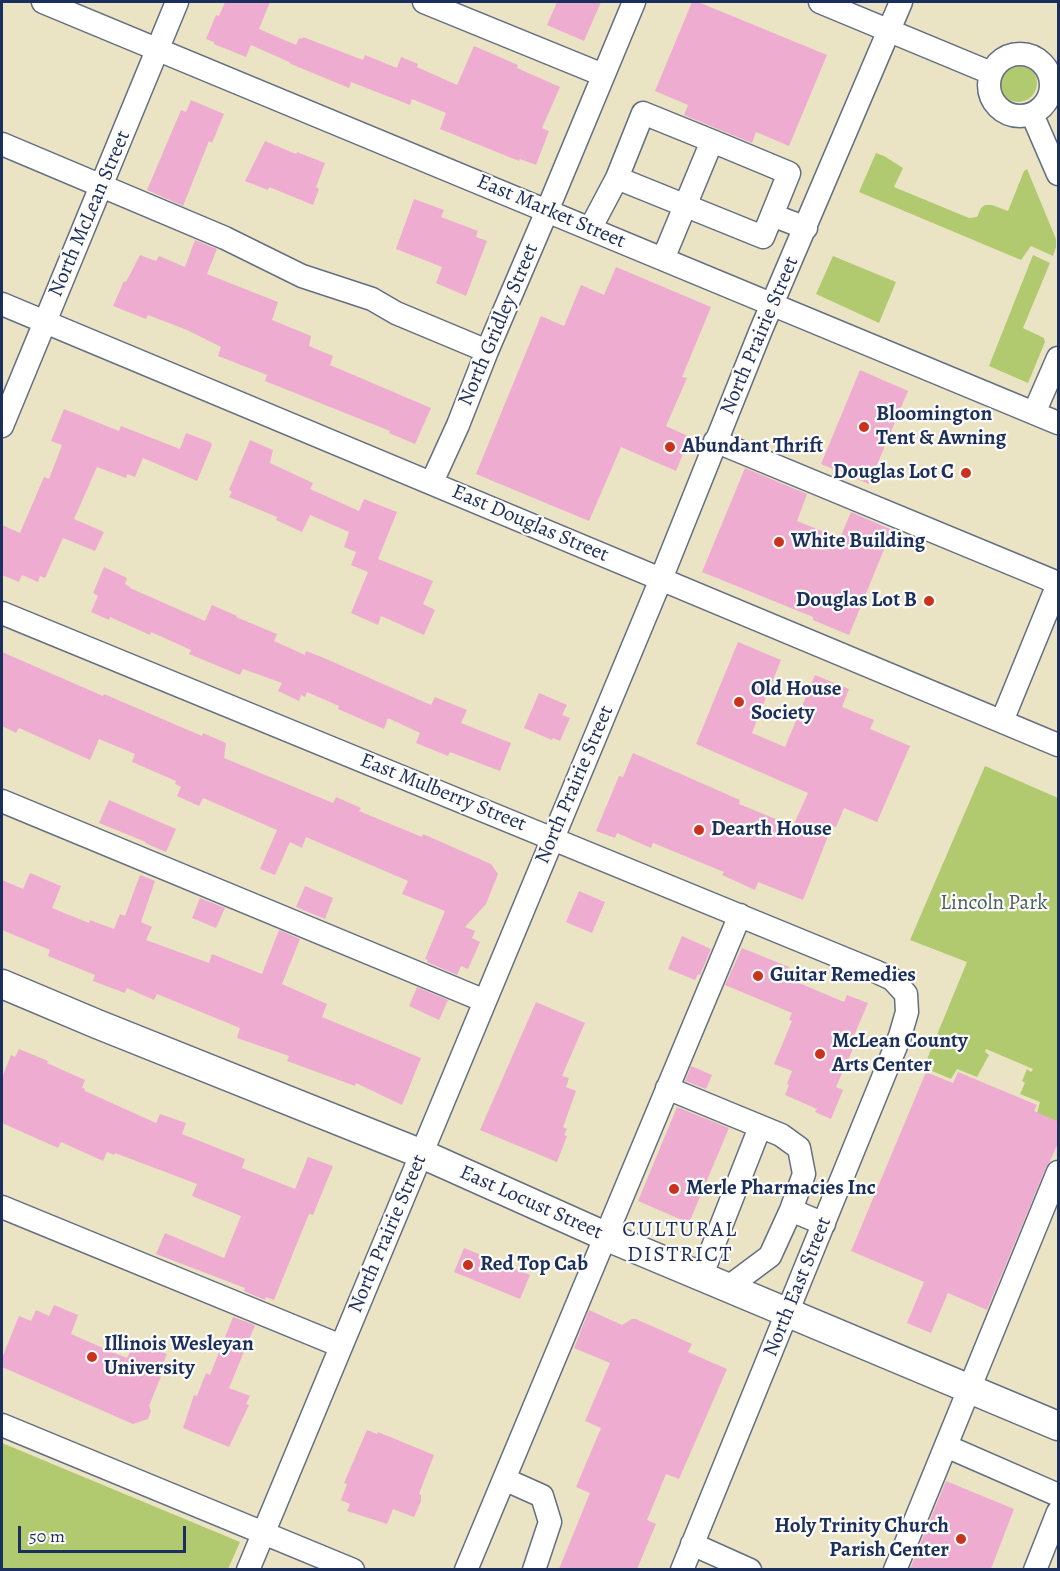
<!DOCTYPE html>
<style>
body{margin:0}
#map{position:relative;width:1060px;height:1571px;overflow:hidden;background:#ebe4c4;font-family:Alegreya,serif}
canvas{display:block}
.frame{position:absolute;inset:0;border:3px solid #1b2f5e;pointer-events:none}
.scale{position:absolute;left:18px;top:1526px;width:168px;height:27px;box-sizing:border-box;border:3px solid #1b2f5e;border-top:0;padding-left:8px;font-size:18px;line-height:21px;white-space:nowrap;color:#1b2f5e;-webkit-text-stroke:4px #fdfcf7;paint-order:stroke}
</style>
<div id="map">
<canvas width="1060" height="1571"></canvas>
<div class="frame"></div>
<div class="scale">50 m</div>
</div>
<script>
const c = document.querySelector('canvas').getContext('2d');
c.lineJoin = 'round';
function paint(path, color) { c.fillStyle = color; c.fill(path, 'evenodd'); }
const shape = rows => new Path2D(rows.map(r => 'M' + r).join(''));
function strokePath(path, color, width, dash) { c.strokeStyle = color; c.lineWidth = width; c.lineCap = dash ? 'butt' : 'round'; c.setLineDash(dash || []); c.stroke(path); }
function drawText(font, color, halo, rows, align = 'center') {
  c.font = font + ' Alegreya,serif'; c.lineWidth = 4.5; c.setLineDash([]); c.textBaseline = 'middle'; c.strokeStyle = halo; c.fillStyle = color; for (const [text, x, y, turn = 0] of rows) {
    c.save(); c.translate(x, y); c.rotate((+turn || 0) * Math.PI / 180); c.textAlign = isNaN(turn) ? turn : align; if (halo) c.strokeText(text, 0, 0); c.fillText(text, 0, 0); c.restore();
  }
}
paint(shape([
 '999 83a19 19 0 1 1 38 0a19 19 0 1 1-38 0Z',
 [876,153,884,156,903,168,894,187,969,218,977,217,981,208,985,205,992,205,1008,211,1024,171,1027,169,1056,239,1056,247,1053,256,1031,246,1021,260,859,192],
 [1033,255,1050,263,1023,328,1044,338,1045,342,1028,383,989,366],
 [833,256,896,282,879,323,816,294],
 [985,766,1058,798,1058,1122,1037,1113,1040,1102,1020,1094,1025,1083,1022,1081,1027,1069,1031,1072,1033,1069,986,1049,985,1052,989,1055,977,1077,957,1069,951,1079,932,1071,935,1063,927,1059,967,962,910,940],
 [2,1443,240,1542,228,1569,2,1569]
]), '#b1ca6f');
paint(shape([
 [225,2,270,2,259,29,296,45,299,38,302,39,303,37,363,60,365,55,397,68,401,57,418,64,417,67,457,85,474,46,518,65,517,68,560,87,542,128,549,131,536,165,520,159,519,161,440,129,446,113,412,99,410,105,351,82,349,88,291,64,289,62,251,45,246,57,214,44,214,42,206,39,216,15,219,16],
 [557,2,601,2,584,41,547,25],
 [692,2,698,2,827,55,789,146,756,132,752,143,684,115,688,105,655,91],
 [191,100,224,114,212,143,209,141,183,206,147,190,181,110,186,112],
 [265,141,296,154,297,152,325,163,316,187,319,189,313,205,269,187,268,190,245,181],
 [414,199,444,210,441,217,478,231,476,237,487,241,466,296,436,283,442,267,396,249],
 [195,240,217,249,207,274,278,302,272,320,311,336,309,346,333,356,330,365,431,408,415,444,389,433,390,431,265,381,267,375,218,356,221,347,187,330,148,315,146,319,113,306,124,281,126,282,140,255,156,261,159,256,185,267],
 [616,267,711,307,682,377,687,378,666,426,690,437,676,471,621,447,589,521,476,474,541,316,564,326,581,285,604,295],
 [860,370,908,391,869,484,821,464],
 [64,409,119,431,121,426,180,449,186,433,210,442,212,445,197,481,143,458,135,477,127,474,126,478,97,467,74,519,104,532,95,551,63,538,45,578,40,576,38,582,22,575,19,582,2,575,2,525,20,533,44,477,49,479,62,445,51,441],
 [250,440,273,450,270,463,313,483,310,489,359,511,364,499,397,512,378,559,433,581,423,604,435,610,424,635,381,616,378,625,351,613,368,572,351,565,356,552,344,547,349,532,310,515,302,532,276,520,277,517,229,497,232,492,229,490],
 [745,468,807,494,797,521,840,538,851,512,892,530,849,635,813,620,813,617,702,572],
 [104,567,127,578,125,584,130,587,130,588,205,621,212,605,237,616,236,617,277,634,274,641,305,655,306,651,324,658,431,705,435,697,467,710,461,723,511,743,500,771,450,752,448,756,416,743,420,733,388,718,384,729,338,709,339,706,307,692,305,697,301,695,299,701,278,691,282,683,243,669,240,675,189,654,191,650,151,632,150,635,110,617,109,620,91,612,98,596,93,593],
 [738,642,781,660,752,733,785,747,815,675,849,689,842,707,874,720,870,729,910,746,877,822,844,808,836,827,832,826,803,900,758,882,755,890,722,875,724,872,653,843,651,848,617,833,615,838,596,831,619,776,623,777,633,753,740,800,739,804,793,826,808,793,696,744],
 [2,652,103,696,104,694,202,736,203,733,226,743,224,758,333,803,336,797,361,808,359,811,422,837,423,834,491,864,498,874,486,904,465,927,475,931,472,938,480,942,468,969,461,966,457,975,427,962,428,960,425,959,445,911,402,894,408,881,306,837,302,848,290,842,275,875,260,869,277,830,203,798,199,806,177,796,181,787,175,784,176,781,132,762,135,754,99,739,90,760,19,728,16,733,2,726],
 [539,693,567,705,562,715,570,718,560,741,553,738,552,740,524,728],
 [109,800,176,829,166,852,145,843,146,842,99,823],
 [30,873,61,886,52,908,89,923,90,920,114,929,120,914,125,916,140,875,155,881,141,922,152,927,146,940,209,963,212,954,262,974,279,930,300,939,282,984,327,1004,322,1017,421,1058,402,1105,356,1083,355,1086,287,1061,289,1056,237,1038,240,1028,157,994,154,1000,127,988,125,993,93,981,95,975,48,956,50,950,2,930,2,880,23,889],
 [305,886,333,898,325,919,296,907],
 [579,891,605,902,592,933,566,922],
 [200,898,225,908,216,928,192,918],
 [682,936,711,949,700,975,698,974,695,980,668,969],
 [742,948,789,967,785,977,844,1002,847,995,868,1003,849,1047,853,1049,836,1087,843,1090,831,1119,815,1112,817,1109,785,1095,789,1085,787,1084,792,1071,774,1064,792,1021,789,1020,792,1013,725,985],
 [417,987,448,1000,439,1020,409,1006],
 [536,1002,585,1023,562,1076,569,1078,566,1087,576,1091,563,1127,567,1129,564,1135,567,1136,557,1162,480,1130],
 [19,1049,48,1061,47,1063,85,1080,82,1088,85,1089,85,1091,156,1123,160,1114,186,1123,182,1134,245,1159,242,1168,295,1189,308,1157,333,1166,313,1215,309,1214,274,1300,266,1297,265,1300,244,1291,245,1288,156,1254,165,1233,224,1258,241,1216,192,1196,197,1184,115,1153,114,1155,107,1152,103,1161,61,1142,58,1148,2,1123,2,1078,11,1055,15,1057],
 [691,1066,712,1075,706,1089,685,1081],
 [926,1072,953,1083,958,1072,1037,1105,1034,1111,1059,1122,1059,1141,1050,1161,1046,1167,987,1310,948,1293,931,1333,907,1323,924,1282,851,1251],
 [677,1107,729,1128,689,1223,638,1201],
 [464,1248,530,1275,520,1299,454,1272],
 [54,1305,78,1315,71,1334,110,1351,127,1358,131,1349,136,1352,140,1343,167,1354,159,1373,162,1374,149,1406,151,1411,148,1419,133,1424,2,1367,2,1358,19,1316,31,1321,36,1310,49,1316],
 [589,1310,622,1325,632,1319,636,1319,692,1344,688,1352,727,1369,679,1479,666,1474,647,1520,656,1524,637,1569,559,1569,590,1493,576,1487,601,1428,585,1421,610,1363,574,1348],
 [233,1317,255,1325,229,1388,250,1396,246,1404,249,1405,229,1447,183,1428,194,1395,197,1396,206,1373,210,1375],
 [367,1430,377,1434,378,1432,434,1455,419,1494,421,1495,421,1501,414,1517,393,1509,387,1524,347,1511,350,1504,341,1500,347,1484,344,1483],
 [946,1481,1014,1509,991,1569,910,1569]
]), '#eeacd1');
const minor = shape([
 [43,2,1058,423],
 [424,2,603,75],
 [820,2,991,73],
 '989 85a31 31 0 1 1 62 0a31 31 0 1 1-62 0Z',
 [1032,114,1058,174],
 [712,141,789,173,772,215,806,228],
 [2,144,225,238,302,276,372,299,396,313,487,351],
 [617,178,763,237,772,215],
 [590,229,617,178,643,113,712,141,663,259],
 [2,304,1058,745],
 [1034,413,1058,358],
 [2,426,177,2],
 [715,441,1058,583],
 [432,482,458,425,487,351,547,211,634,2],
 [2,613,877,972,892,979,906,994,907,1012,900,1036,682,1570],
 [1002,721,1058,584],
 [2,801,485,1001],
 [667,1088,781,1135,799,1148,804,1174,791,1210],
 [2,1207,341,1346],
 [701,1277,760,1127],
 [727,1288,770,1256,791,1210,824,1224],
 [2,1425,353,1570],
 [946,1446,1058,1495],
 [504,1479,542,1496,550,1522,534,1570],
 [692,1544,750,1570],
 [248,1570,661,579,761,330,901,2],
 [466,1570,740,915],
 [895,1570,1058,1172],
 [1035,1570,1058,1512]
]);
const major = shape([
 [2,984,97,1024,422,1154,605,1236,1058,1426]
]);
strokePath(minor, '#646e82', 25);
strokePath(major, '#646e82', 31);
strokePath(minor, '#fff', 22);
strokePath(major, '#fff', 28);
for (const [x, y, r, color] of [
 [864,427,6,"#c8321e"],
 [670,447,6,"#c8321e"],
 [966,473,6,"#c8321e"],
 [779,542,6,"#c8321e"],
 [929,601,6,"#c8321e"],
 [739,702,6,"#c8321e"],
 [699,830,6,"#c8321e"],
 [758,976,6,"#c8321e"],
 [820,1054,6,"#c8321e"],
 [674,1189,6,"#c8321e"],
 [468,1265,6,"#c8321e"],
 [92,1357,6,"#c8321e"],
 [961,1539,6,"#c8321e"]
]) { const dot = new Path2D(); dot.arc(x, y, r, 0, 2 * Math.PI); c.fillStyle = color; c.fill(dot); strokePath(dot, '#fdfcf7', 2); }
drawText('21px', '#1b2f5e', '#fdfcf7', [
 ["East Market Street",551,212,23],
 ["North McLean Street",90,214,-67],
 ["North Gridley Street",499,325,-67],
 ["North Prairie Street",760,336,-67],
 ["East Douglas Street",530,524,23],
 ["North Prairie Street",575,785,-67],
 ["East Mulberry Street",443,793,22],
 ["East Locust Street",531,1203,24],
 ["North Prairie Street",388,1234,-67],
 ["North East Street",798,1287,-68]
]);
drawText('bold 21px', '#1b2f5e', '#fdfcf7', [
 ["Bloomington",876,415],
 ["Tent & Awning",876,439],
 ["Abundant Thrift",682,447],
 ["Douglas Lot C",954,473,"right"],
 ["White Building",791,542],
 ["Douglas Lot B",917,601,"right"],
 ["Old House",751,690],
 ["Society",751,714],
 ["Dearth House",711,830],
 ["Guitar Remedies",770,976],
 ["McLean County",832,1042],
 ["Arts Center",832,1066],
 ["Merle Pharmacies Inc",686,1189],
 ["Red Top Cab",480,1265],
 ["Illinois Wesleyan",104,1345],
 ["University",104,1369],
 ["Holy Trinity Church",949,1527,"right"],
 ["Parish Center",949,1551,"right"]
], 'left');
drawText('21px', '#485e63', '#fdfcf7', [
 ["Lincoln Park",994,904]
]);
c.letterSpacing = '1.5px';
drawText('22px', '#1b2f5e', '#fdfcf7', [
 ["CULTURAL",680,1231],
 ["DISTRICT",680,1256]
]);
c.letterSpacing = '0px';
</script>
